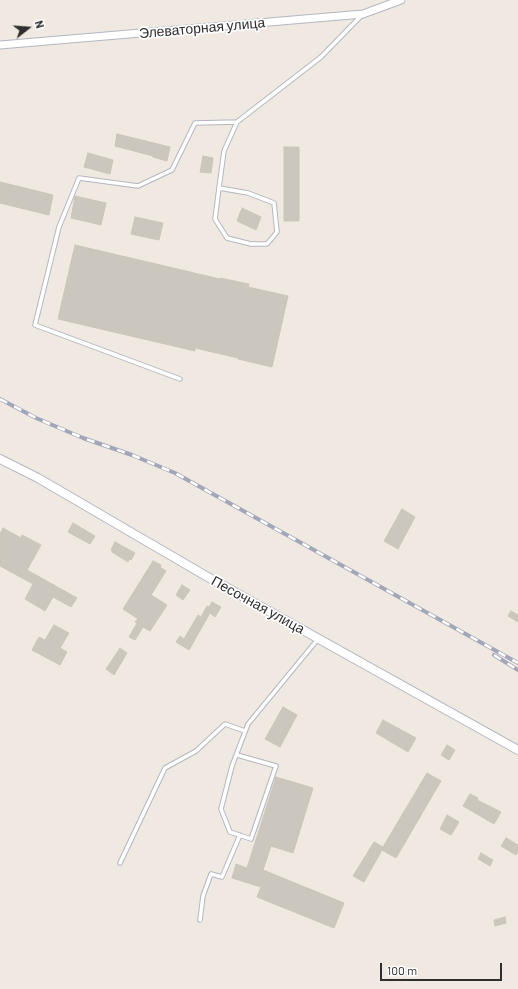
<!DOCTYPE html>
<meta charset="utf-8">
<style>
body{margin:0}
#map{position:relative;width:518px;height:989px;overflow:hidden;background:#efe9e1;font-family:Barlow,sans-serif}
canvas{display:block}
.north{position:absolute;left:8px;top:8px;width:40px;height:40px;-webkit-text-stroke:3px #fff;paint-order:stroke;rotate:73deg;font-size:11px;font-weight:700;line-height:16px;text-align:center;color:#2e2e2e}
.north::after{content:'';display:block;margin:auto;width:14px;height:18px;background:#2e2e2e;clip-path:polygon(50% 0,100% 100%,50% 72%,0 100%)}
.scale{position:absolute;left:380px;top:963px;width:122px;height:18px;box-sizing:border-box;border:2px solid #2e2e2e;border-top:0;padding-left:5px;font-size:12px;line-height:14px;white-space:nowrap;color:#2e2e2e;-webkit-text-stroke:3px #fff;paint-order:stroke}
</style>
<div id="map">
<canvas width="518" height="989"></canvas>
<div class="north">N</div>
<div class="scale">100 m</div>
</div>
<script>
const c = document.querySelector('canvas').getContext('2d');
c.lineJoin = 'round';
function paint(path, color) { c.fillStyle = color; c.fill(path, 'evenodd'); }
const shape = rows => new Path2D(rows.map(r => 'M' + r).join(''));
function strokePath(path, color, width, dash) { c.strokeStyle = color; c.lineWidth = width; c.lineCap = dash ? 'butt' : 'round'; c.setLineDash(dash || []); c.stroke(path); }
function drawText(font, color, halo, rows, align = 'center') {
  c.font = font + ' Barlow,sans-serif'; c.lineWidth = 3.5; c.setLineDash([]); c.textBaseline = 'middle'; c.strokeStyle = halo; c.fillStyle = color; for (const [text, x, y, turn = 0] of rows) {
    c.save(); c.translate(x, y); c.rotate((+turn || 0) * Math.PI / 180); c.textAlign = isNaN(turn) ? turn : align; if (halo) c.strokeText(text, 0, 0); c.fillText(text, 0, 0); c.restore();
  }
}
const building = shape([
 [117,134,170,147,167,161,153,157,153,156,115,146,117,134],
 [284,147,299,147,299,221,284,221,284,147],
 [88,153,113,160,110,174,84,167,88,153],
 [203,156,213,158,211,173,200,172,203,156],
 [0,182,53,195,49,215,0,203,0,182],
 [75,196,106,203,101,225,71,218,75,196],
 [242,208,261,217,256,230,237,221,242,208],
 [135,217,163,223,159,240,131,234,135,217],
 [75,245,220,279,220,278,249,284,248,287,288,296,272,367,238,359,238,358,195,348,195,351,58,319,75,245],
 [402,509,415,517,398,549,384,541,402,509],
 [73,523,95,536,90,544,68,532,73,523],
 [3,528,21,538,22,535,41,545,27,570,77,598,71,607,53,597,45,611,25,599,33,584,0,566,0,534,3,528],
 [115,542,135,553,131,560,129,559,128,562,112,552,112,551,111,550,115,542],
 [153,561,161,565,160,567,166,571,151,595,167,605,150,631,143,627,135,640,129,637,137,623,135,622,138,619,123,609,153,561],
 [182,585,190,590,183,600,176,595,182,585],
 [212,602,221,607,215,617,210,613,189,650,176,642,180,636,184,639,198,615,201,617,207,606,209,607,212,602],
 [511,611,518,615,518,622,508,616,511,611],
 [54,625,69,633,60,648,67,652,60,665,32,650,39,637,45,640,54,625],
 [120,648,127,653,114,675,106,669,120,648],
 [283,707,297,715,280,747,265,739,283,707],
 [383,720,416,738,408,752,376,733,383,720],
 [447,745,455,750,449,760,441,755,447,745],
 [427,773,441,781,396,858,382,850,364,882,353,876,374,842,383,847,427,773],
 [276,777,313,788,293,853,271,846,263,870,344,903,334,928,257,897,261,887,232,878,236,864,247,868,276,777],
 [470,794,478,798,477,800,501,812,494,824,463,806,470,794],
 [447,815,459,822,451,835,440,829,447,815],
 [506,838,518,845,518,851,516,855,501,846,506,838],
 [481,853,493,860,490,866,478,859,481,853],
 [505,917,506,923,495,926,494,920,505,917]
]);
paint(building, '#cbc7bf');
strokePath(building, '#cbc5ba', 1);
const service = shape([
 [219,188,248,193,274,203,277,232,267,244,251,244,227,238,215,219,219,188,224,151,237,122],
 [180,379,35,325,59,227,79,178,138,186,172,170,195,123,237,122,321,57,362,15],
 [237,755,276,766,251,839,230,832,221,809,232,766,248,724,318,639],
 [120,863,165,768,196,751,225,724,245,731],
 [200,920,203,896,211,874,222,877,240,835]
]);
const minor = shape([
 [0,45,363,14,401,0]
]);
const tertiary = shape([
 [0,459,38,478,206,576,518,750]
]);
strokePath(service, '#b4b7c1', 5.5);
strokePath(minor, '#b4b7c1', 9);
strokePath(tertiary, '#b4b7c1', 10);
strokePath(service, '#fff', 3.5);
strokePath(minor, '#fff', 7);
strokePath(tertiary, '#fff', 8);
const rail = shape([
 [0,399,36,418,83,438,132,455,175,473,518,663],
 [494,655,518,670]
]);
strokePath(rail, '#a3a6b8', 4);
strokePath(rail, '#fff', 2.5, [8]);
drawText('14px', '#2e2e2e', '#fff', [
 ["Элеваторная улица",202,28,-5],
 ["Песочная улица",258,605,29]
]);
</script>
